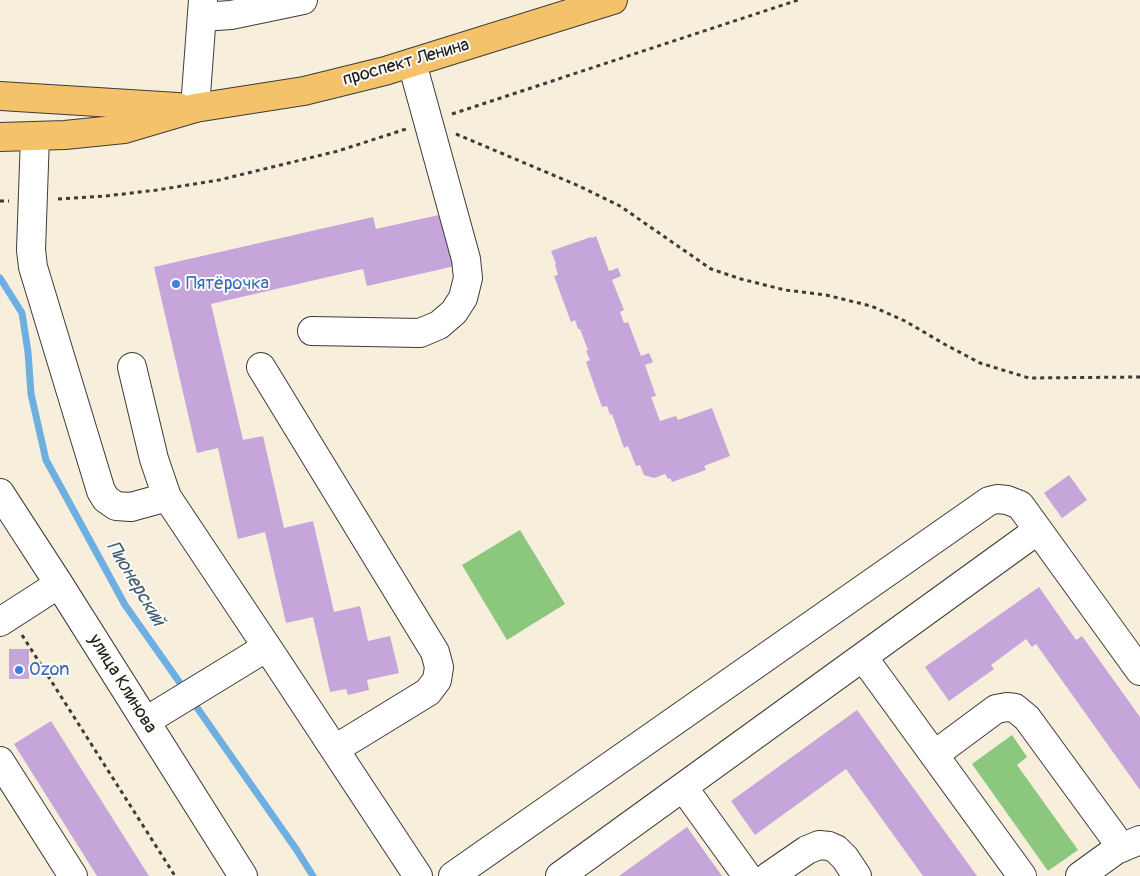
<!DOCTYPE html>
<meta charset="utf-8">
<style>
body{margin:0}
canvas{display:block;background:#f7eedb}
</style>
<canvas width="1140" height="876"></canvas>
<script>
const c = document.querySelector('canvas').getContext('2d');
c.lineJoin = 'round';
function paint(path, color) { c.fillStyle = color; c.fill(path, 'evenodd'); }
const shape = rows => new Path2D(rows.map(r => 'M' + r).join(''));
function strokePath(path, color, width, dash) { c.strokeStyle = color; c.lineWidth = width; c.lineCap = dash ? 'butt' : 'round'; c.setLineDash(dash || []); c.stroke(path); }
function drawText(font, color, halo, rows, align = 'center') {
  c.font = font + ' Pangolin,sans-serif'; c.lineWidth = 4; c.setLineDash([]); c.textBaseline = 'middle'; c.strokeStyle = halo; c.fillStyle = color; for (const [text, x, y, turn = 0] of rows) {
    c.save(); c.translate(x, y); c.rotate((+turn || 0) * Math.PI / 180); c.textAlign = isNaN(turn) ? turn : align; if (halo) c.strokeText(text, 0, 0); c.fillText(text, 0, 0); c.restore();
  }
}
paint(shape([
 [520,530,565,604,507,640,462,565],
 [1012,735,1027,757,1017,765,1078,850,1048,871,972,764]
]), '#8bc77c');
strokePath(shape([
 [0,278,22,313,28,352,31,394,46,460,125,605,185,690],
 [191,699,296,849,313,876]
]), '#6eafe2', 7);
paint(shape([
 [443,214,455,266,367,286,363,269,211,304,243,440,263,436,284,528,313,521,334,612,360,606,368,641,390,636,399,673,367,680,369,690,348,695,346,689,330,692,313,617,286,623,265,532,238,539,218,448,197,453,154,267,373,217,376,229],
 [596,236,609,271,618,268,621,276,612,280,624,310,620,312,624,323,628,322,641,356,649,353,653,362,645,365,656,396,651,397,660,421,676,416,678,420,712,408,730,456,704,466,706,470,672,482,670,478,668,479,665,474,654,478,644,475,640,465,636,466,628,446,624,448,612,414,610,415,607,406,602,407,586,362,590,360,586,351,588,350,580,329,578,329,575,320,571,322,554,276,558,275,555,265,556,264,551,251,591,237,592,238],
 [1069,475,1087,500,1062,518,1044,493],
 [1039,587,1076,640,1082,636,1140,717,1140,790,1036,644,1032,647,1026,639,991,665,994,669,949,701,925,667],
 [9,649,29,649,29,679,9,679],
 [857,710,977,876,923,876,846,769,755,835,731,801],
 [51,721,149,876,97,876,14,744],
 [687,827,722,876,619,876]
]), '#c6a5db');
const minor = shape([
 [202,17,231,15,303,0],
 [195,108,203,0],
 [35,136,31,250,33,267,101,491,106,499,116,506,131,507,167,497],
 [312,331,420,333,439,325,454,312,463,298,468,278,466,259,412,63],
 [132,367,154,459,167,497,267,647],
 [261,367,435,652,439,667,437,680,428,692,335,749],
 [0,493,59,584,243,876],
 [0,622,59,584],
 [863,657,1022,876],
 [146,721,267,647,418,876],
 [934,755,996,709,1007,707,1015,708,1027,718,1122,848],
 [0,761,73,876],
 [683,787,747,876],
 [453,876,989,501,997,499,1007,500,1020,505,1140,671],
 [560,876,1038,530],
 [769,876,807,850,819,845,829,846,836,849,845,858,857,876],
 [1080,876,1116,850,1140,840]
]);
const major = shape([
 [0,96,178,107],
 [0,137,65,135,124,129,195,108,304,91,385,71,613,0]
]);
strokePath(minor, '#3d3c39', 30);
strokePath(major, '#3d3c39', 30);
strokePath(shape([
 [452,114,798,0],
 [456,134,579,186,620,206,711,269,741,279,785,290,826,295,871,306,905,321,946,345,980,363,1029,378,1140,377],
 [58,199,106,196,157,190,219,180,338,151,406,129],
 [0,201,9,201],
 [22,635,175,876]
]), '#3d3c39', 3, [4, 4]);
strokePath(minor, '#fff', 28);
strokePath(major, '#f3c26a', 28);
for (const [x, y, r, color] of [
 [176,284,5,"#3f7fe0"],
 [19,670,5,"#3f7fe0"]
]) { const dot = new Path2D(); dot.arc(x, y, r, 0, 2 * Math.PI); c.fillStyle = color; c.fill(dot); strokePath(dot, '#fdfcf7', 2); }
drawText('18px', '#1c1c1c', '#fdfcf7', [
 ["проспект Ленина",406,63,-16],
 ["улица Клинова",122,684,58]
]);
drawText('18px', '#366cbe', '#fdfcf7', [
 ["Пятёрочка",186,284],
 ["Ozon",29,670]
], 'left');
drawText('italic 19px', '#415e75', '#fdfcf7', [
 ["Пионерский",135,584,59]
]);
</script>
